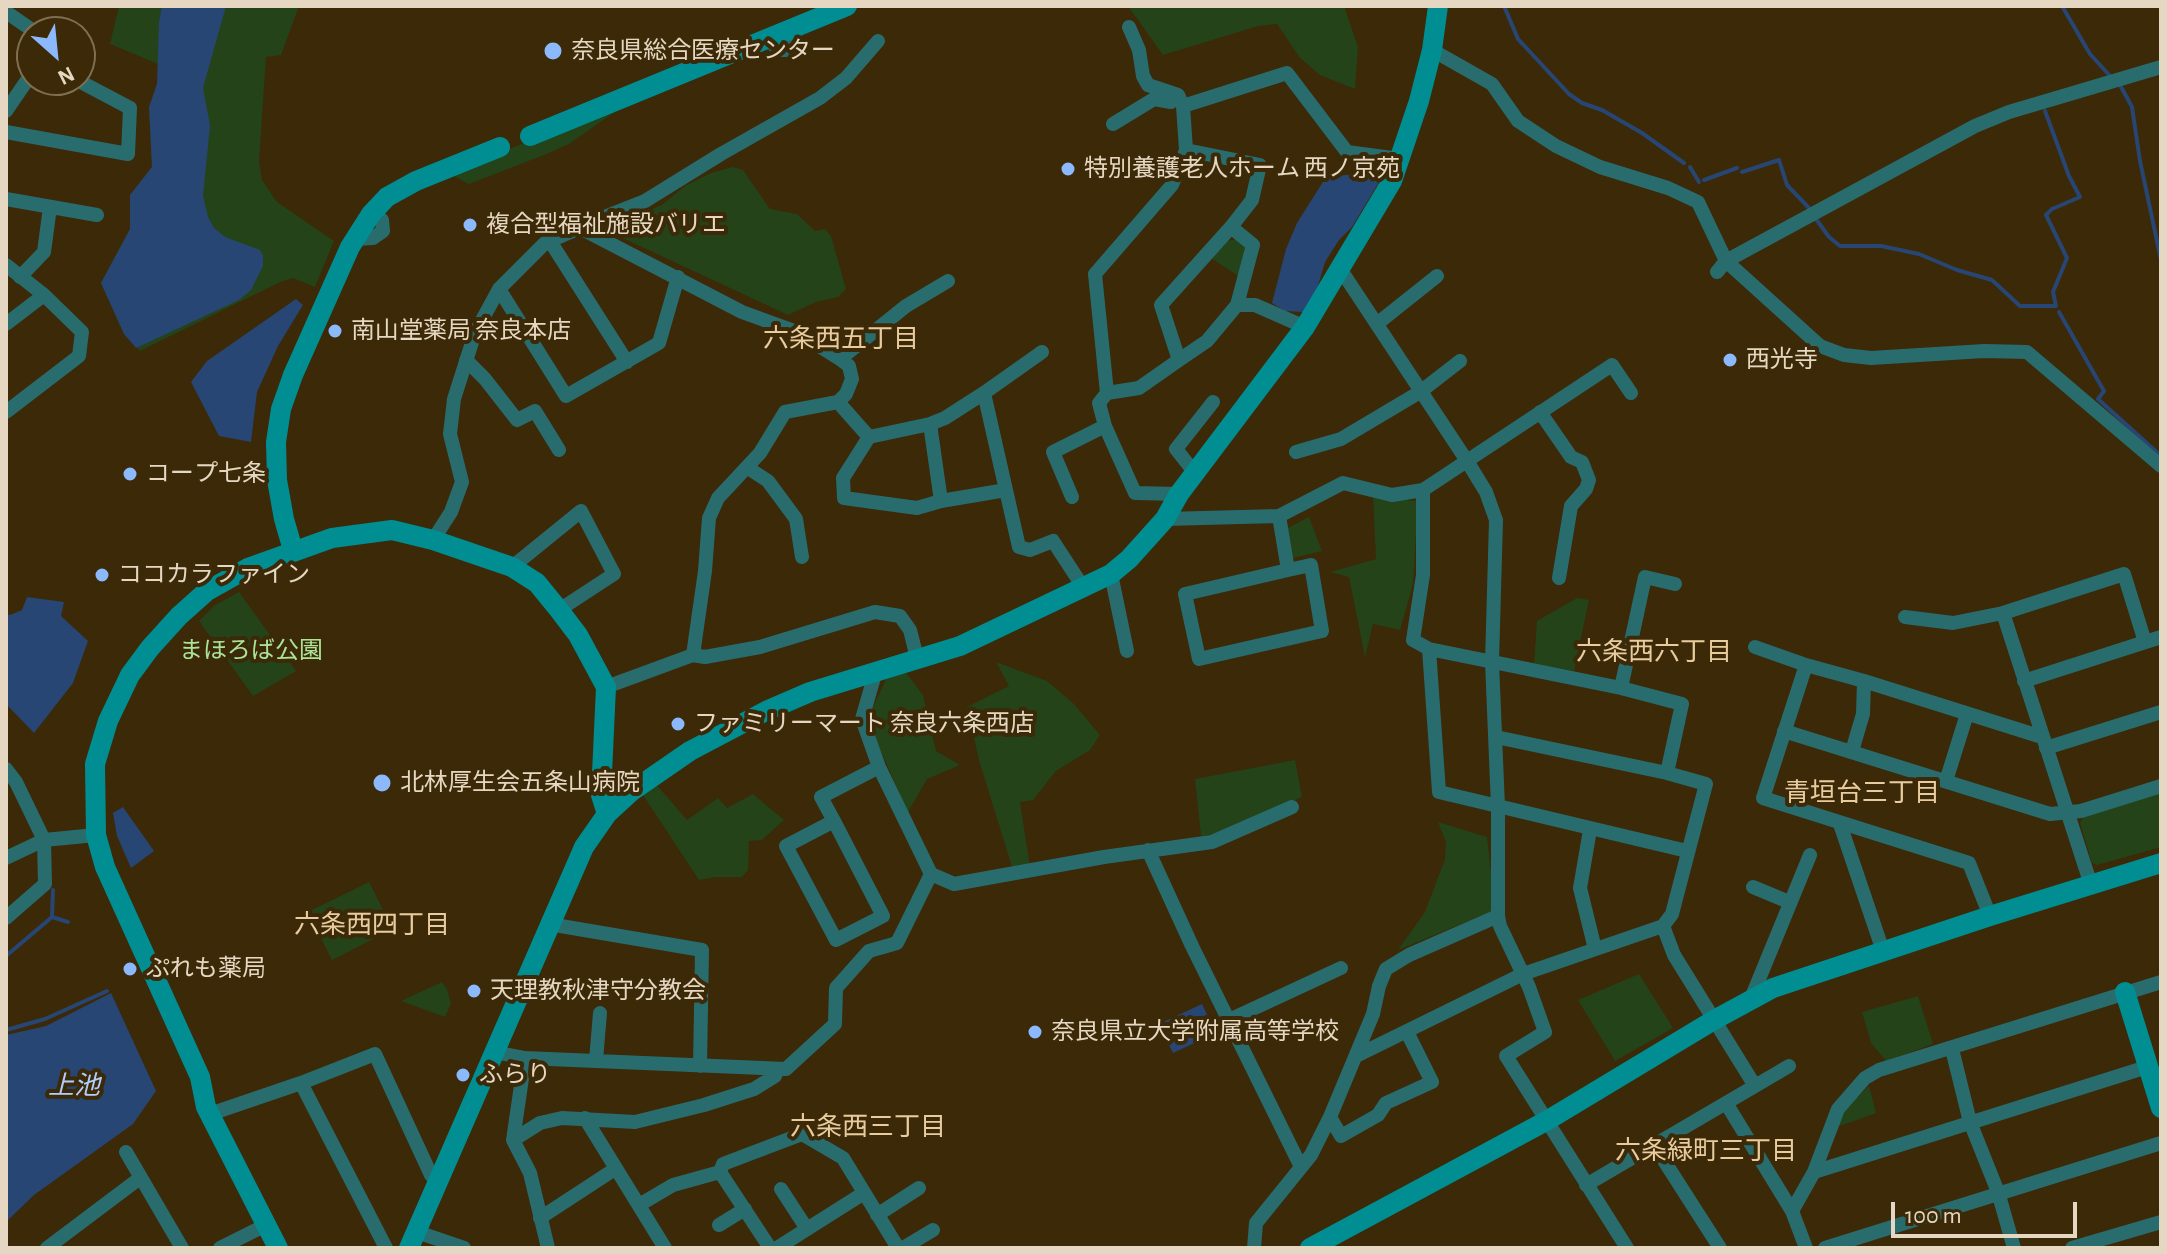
<!DOCTYPE html>
<meta charset="utf-8">
<style>
body{margin:0}
#map{position:relative;width:2167px;height:1254px;overflow:hidden;background:#3b2907;font-family:"Alegreya Sans",sans-serif}
canvas{display:block}
.frame{position:absolute;inset:0;border:8px solid #e5d7c1;pointer-events:none}
.north{position:absolute;left:16px;top:16px;width:80px;height:80px;box-sizing:border-box;background:#3b2907;border:2px solid #7f6f51;border-radius:50%;rotate:153deg;font-size:22px;font-weight:700;line-height:32px;text-align:center;color:#e5d7c1}
.north::after{content:'';display:block;margin:auto;width:28px;height:36px;background:#8cb9fc;clip-path:polygon(50% 0,100% 100%,50% 72%,0 100%)}
.scale{position:absolute;left:1891px;top:1202px;width:186px;height:36px;box-sizing:border-box;border:4px solid #e5d7c1;border-top:0;padding-left:10px;font-size:24px;line-height:28px;white-space:nowrap;color:#e5d7c1;-webkit-text-stroke:6px #3b2907;paint-order:stroke}
</style>
<div id="map">
<canvas width="2167" height="1254"></canvas>
<div class="frame"></div>
<div class="north">N</div>
<div class="scale">100 m</div>
</div>
<script>
const c = document.querySelector('canvas').getContext('2d');
c.lineJoin = 'round';
function paint(path, color) { c.fillStyle = color; c.fill(path, 'evenodd'); }
const shape = rows => new Path2D(rows.map(r => 'M' + r).join(''));
function strokePath(path, color, width, dash) { c.strokeStyle = color; c.lineWidth = width; c.lineCap = dash ? 'butt' : 'round'; c.setLineDash(dash || []); c.stroke(path); }
function drawText(font, color, halo, rows, align = 'center') {
  c.font = font + ' "Alegreya Sans","Noto Sans JP",sans-serif'; c.lineWidth = 8; c.setLineDash([]); c.textBaseline = 'middle'; c.strokeStyle = halo; c.fillStyle = color; for (const [text, x, y, turn = 0] of rows) {
    c.save(); c.translate(x, y); c.rotate((+turn || 0) * Math.PI / 180); c.textAlign = isNaN(turn) ? turn : align; if (halo) c.strokeText(text, 0, 0); c.fillText(text, 0, 0); c.restore();
  }
}
paint(shape([
 [119,6,299,6,281,55,266,57,259,162,262,180,277,202,334,241,315,287,293,278,280,282,140,351,124,334,101,283,130,229,130,195,152,167,149,107,157,84,158,64,110,44],
 [1128,6,1344,6,1358,47,1355,89,1320,75,1300,58,1277,24,1258,26,1163,55],
 [629,102,569,144,549,153,469,184,448,173],
 [733,167,743,170,770,209,797,214,815,231,825,229,831,236,846,289,838,297,816,302,788,315,612,233,608,228,608,224,615,220,646,212,663,204,685,186,711,173],
 [1237,239,1245,248,1241,278,1211,258,1227,241],
 [1373,497,1418,501,1413,584,1400,630,1373,624,1365,657,1349,577,1330,572,1376,559],
 [1309,517,1322,551,1293,558,1286,529],
 [239,592,296,671,253,696,199,621,215,605],
 [1577,598,1589,600,1574,671,1534,665,1537,621],
 [996,662,1047,681,1074,704,1100,735,1090,750,1056,771,1033,800,1020,802,1030,867,1013,870,979,760,967,707,1009,686],
 [905,671,923,695,936,751,960,765,927,779,908,812,867,720,887,677],
 [1295,760,1302,797,1214,834,1201,836,1195,779],
 [655,783,687,820,718,798,727,808,753,794,784,820,762,840,749,841,748,870,742,877,716,877,699,880,643,795],
 [2161,792,2161,847,2097,865,2092,863,2080,823,2084,816],
 [1438,822,1487,837,1495,910,1398,950,1425,912,1445,859,1446,842],
 [369,882,393,929,332,960,308,912],
 [1639,974,1673,1028,1615,1061,1578,1000],
 [442,982,447,989,451,1004,445,1017,401,1001],
 [1918,996,1933,1044,1886,1061,1871,1043,1862,1012],
 [1869,1086,1876,1113,1837,1127,1845,1109]
]), '#244319');
paint(shape([
 [162,6,226,6,203,88,210,125,203,196,208,217,214,228,225,237,260,250,263,256,263,266,251,290,239,300,136,348,124,334,101,283,130,229,130,195,152,167,149,107,157,84,159,22],
 [1345,175,1365,175,1379,182,1352,227,1339,240,1325,262,1315,296,1303,312,1285,311,1272,303,1286,249,1297,223,1326,177],
 [296,299,303,305,278,346,257,392,251,442,219,436,191,382,207,361],
 [27,597,64,602,61,616,88,641,73,683,34,733,6,704,6,614,10,615,22,610],
 [123,807,154,851,131,868,117,836,113,813],
 [111,993,156,1091,133,1124,34,1195,6,1222,6,1035,46,1026],
 [1202,1004,1216,1033,1173,1053,1159,1024]
]), '#274674');
strokePath(shape([
 [1504,6,1518,39,1569,94,1582,103,1602,110,1642,133,1684,163],
 [2062,6,2090,54,2111,77],
 [2120,85,2132,107,2140,161,2161,260],
 [2045,111,2069,176,2080,197,2052,209,2046,215,2067,258,2053,292,2056,306],
 [1690,167,1699,182],
 [1742,172,1779,160,1787,185,1809,208],
 [1704,180,1737,168],
 [1816,219,1829,237,1840,246,1881,246,1919,254,1957,270,1992,280,2020,306,2056,306],
 [2059,312,2104,391,2098,399,2161,456],
 [52,917,68,922],
 [6,956,52,917,53,890],
 [6,1030,45,1019,107,991]
]), '#274674', 4);
strokePath(shape([
 [6,12,35,32],
 [1129,27,1139,50,1143,76,1148,85,1178,95,1183,106],
 [769,39,778,50,788,50,799,25],
 [1432,50,1492,84,1518,121,1556,146,1600,167,1668,188,1698,202,1726,261,1820,346,1844,355,1871,358,1984,351,2027,352,2161,466],
 [6,111,32,73],
 [1113,124,1154,99,1171,102],
 [6,132,128,154,130,108,77,80],
 [1186,150,1183,106,1287,73,1347,152,1400,159],
 [6,199,97,215],
 [1231,227,1161,305,1179,360,1139,388,1107,393,1095,274,1172,185,1186,150,1260,165,1252,200,1231,227,1253,245,1237,305,1255,305,1305,327],
 [577,229,584,225,645,201,721,154,820,98,846,78,878,41],
 [355,239,373,238,383,231,382,220,373,211],
 [550,241,627,362],
 [6,265,44,295,82,332,79,356,6,412],
 [1339,267,1467,461,1486,492,1496,520,1492,662,1498,807,1498,916,1500,926,1529,987,1545,1032,1506,1056,1627,1248],
 [1717,272,1726,261,1975,126,2009,112,2161,67],
 [20,277,44,252,50,207],
 [499,289,566,396,659,343,678,277],
 [1378,323,1437,276],
 [6,324,44,295],
 [840,359,906,306,948,281],
 [466,360,485,379,517,420,535,411,559,450],
 [1179,360,1207,341,1237,305],
 [1107,393,1099,403,1105,426,1135,493,1179,494],
 [1631,393,1612,365,1423,490,1423,575,1413,640,1429,649,1621,688,1682,704,1667,773],
 [1540,412,1571,457,1582,462,1589,480,1586,489,1571,506,1559,578],
 [930,424,941,501,1006,490,984,393],
 [869,437,843,478,844,498,917,508,941,501],
 [1296,452,1341,439,1420,392,1460,361],
 [748,468,768,481,796,519,802,557],
 [1195,473,1176,449,1213,402],
 [1006,490,1019,547,1030,550,1053,541,1083,587],
 [1072,497,1053,452,1105,426],
 [1279,516,1288,570,1311,565,1322,631,1199,659,1185,594,1288,570],
 [1165,519,1279,516,1343,483,1392,495,1423,490],
 [433,540,451,512,462,482,450,434,454,399,475,333,499,289,545,243,577,229,586,231,742,312,797,332,840,359,849,366,852,379,846,394,838,402],
 [512,567,581,511,614,574,559,610],
 [1111,574,1127,651],
 [2003,613,2091,885],
 [1905,617,1953,623,2003,613,2124,574,2145,642],
 [1755,647,1806,665,1864,681,2042,737],
 [1429,649,1439,792,1687,851],
 [693,655,705,571,709,518,718,498,760,453,785,412,838,402,869,437,930,424,945,418,984,393,1042,352],
 [1806,665,1763,798,1969,863,1990,916],
 [875,674,862,719,879,767,931,874,954,884,1104,857,1212,842,1292,807],
 [2024,681,2161,637],
 [606,687,693,655,705,657,760,647,875,612,900,616,910,630,916,654,922,660],
 [1621,688,1645,577,1675,584],
 [1784,731,2050,814,2081,811,2161,786],
 [1496,737,1667,773,1706,784,1672,914,1663,926,1674,955,1755,1086,1586,1185],
 [2046,748,2161,712],
 [1852,751,1863,714,1864,681],
 [6,769,16,782,44,840,45,884,6,918],
 [1946,781,1967,714],
 [834,821,786,846,836,940,883,916,834,821,821,797,879,767],
 [1840,824,1883,951],
 [1590,830,1580,888,1595,949],
 [1148,850,1192,946,1301,1167],
 [6,858,44,840,96,835],
 [1753,887,1789,902],
 [549,924,702,950,700,1066],
 [1750,1001,1810,855],
 [1229,1020,1341,968],
 [1952,1049,1970,1122,1998,1192,2014,1248],
 [494,1052,525,1058,786,1069,835,1024,836,988,869,951,897,943,931,874],
 [1356,1056,1523,974,1663,926],
 [525,1058,513,1140,530,1173,548,1248],
 [596,1060,600,1013],
 [1755,1086,1789,1066],
 [1726,1103,1792,1211,1806,1248],
 [210,1114,301,1083],
 [1330,1117,1341,1136,1378,1115,1386,1103,1432,1082,1407,1032],
 [585,1118,665,1248],
 [513,1140,540,1123,562,1118,635,1122,704,1105,754,1089,775,1076,778,1069],
 [1654,1145,1720,1248],
 [126,1152,182,1248],
 [720,1172,770,1248],
 [1814,1172,2147,1067],
 [781,1189,807,1229],
 [639,1205,673,1185,720,1172,723,1164,802,1134,843,1158,898,1248],
 [1792,1211,1814,1172,1838,1109,1865,1078,1879,1070,2161,982],
 [877,1215,919,1188],
 [540,1218,615,1169],
 [719,1225,745,1209],
 [417,1232,464,1248],
 [47,1248,140,1178],
 [220,1248,266,1225],
 [386,1248,301,1083,375,1054,431,1175,437,1181],
 [777,1248,864,1193],
 [903,1248,933,1230],
 [1254,1248,1256,1223,1311,1155,1330,1117,1373,1014,1379,986,1386,969,1409,955,1498,916],
 [1825,1248,2161,1143],
 [2072,1248,2161,1222]
]), '#296c6e', 14);
strokePath(shape([
 [530,136,847,6],
 [293,550,284,519,277,480,276,442,281,409,293,375,350,247,371,214,387,197,416,181,500,147],
 [2125,992,2161,1108],
 [278,1248,206,1107,200,1077,105,867,96,835,95,764,108,721,130,675,150,648,179,616,207,591,248,568,332,538,392,530,433,540,512,567,537,583,559,610,578,635,606,687,601,795,607,814],
 [409,1248,584,847,607,814,632,791,690,751,766,711,810,692,960,646,1111,574,1129,559,1165,519,1179,494,1305,327,1392,181,1419,101,1432,50,1438,6],
 [1310,1248,1548,1120,1714,1020,1773,988,1990,916,2161,863]
]), '#008e92', 20);
for (const [x, y, r, color] of [
 [553,51,10,"#8cb9fc"],
 [1068,169,8,"#8cb9fc"],
 [470,225,8,"#8cb9fc"],
 [335,331,8,"#8cb9fc"],
 [1730,360,8,"#8cb9fc"],
 [130,474,8,"#8cb9fc"],
 [102,575,8,"#8cb9fc"],
 [678,724,8,"#8cb9fc"],
 [382,783,10,"#8cb9fc"],
 [130,969,8,"#8cb9fc"],
 [474,991,8,"#8cb9fc"],
 [1035,1032,8,"#8cb9fc"],
 [463,1075,8,"#8cb9fc"]
]) { const dot = new Path2D(); dot.arc(x, y, r, 0, 2 * Math.PI); c.fillStyle = color; c.fill(dot); strokePath(dot, '#3b2907', 3); }
drawText('24px', '#e5d7c1', '#3b2907', [
 ["奈良県総合医療センター",571,51],
 ["特別養護老人ホーム 西ノ京苑",1084,169],
 ["複合型福祉施設バリエ",486,225],
 ["南山堂薬局 奈良本店",351,331],
 ["西光寺",1746,360],
 ["コープ七条",146,474],
 ["ココカラファイン",118,575],
 ["ファミリーマート 奈良六条西店",694,724],
 ["北林厚生会五条山病院",400,783],
 ["ぷれも薬局",146,969],
 ["天理教秋津守分教会",490,991],
 ["奈良県立大学附属高等学校",1051,1032],
 ["ふらり",479,1075]
], 'left');
drawText('24px', '#abe498', '#3b2907', [
 ["まほろば公園",251,651]
]);
drawText('26px', '#e8cb9e', '#3b2907', [
 ["六条西五丁目",841,339],
 ["六条西六丁目",1654,652],
 ["青垣台三丁目",1862,793],
 ["六条西四丁目",372,925],
 ["六条西三丁目",868,1127],
 ["六条緑町三丁目",1706,1151]
]);
drawText('italic 26px', '#b1cffc', '#3b2907', [
 ["上池",74,1086]
]);
</script>
